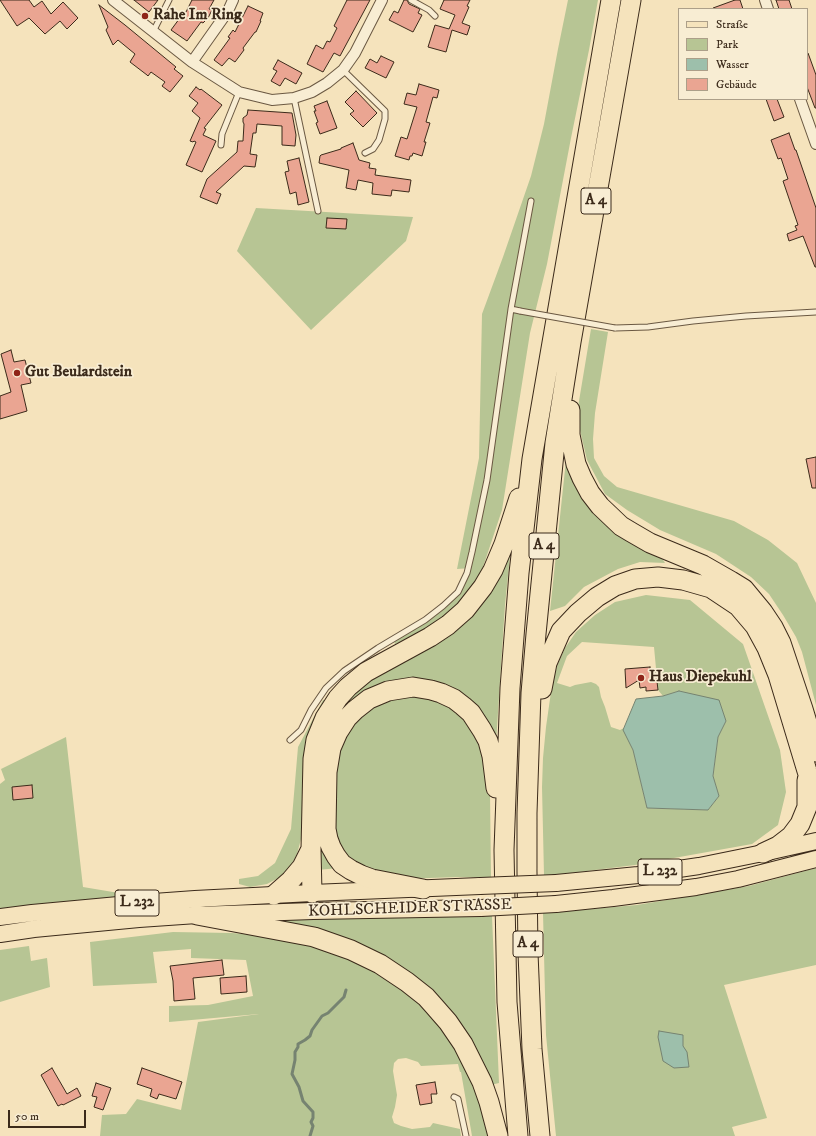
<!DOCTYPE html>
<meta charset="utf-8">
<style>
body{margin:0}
#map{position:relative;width:816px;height:1136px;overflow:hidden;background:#f5e3bc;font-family:"IM FELL DW Pica",serif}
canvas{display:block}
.legend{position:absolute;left:678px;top:8px;width:130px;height:92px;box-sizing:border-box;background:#f8edd3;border:1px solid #ac9f89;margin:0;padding:5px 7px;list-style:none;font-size:12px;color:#3b2a1a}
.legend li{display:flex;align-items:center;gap:8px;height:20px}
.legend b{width:20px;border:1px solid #ac9f89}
.scale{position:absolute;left:8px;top:1110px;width:78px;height:18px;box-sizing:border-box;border:2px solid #3b2a1a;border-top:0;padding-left:5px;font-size:12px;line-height:14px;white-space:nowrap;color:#3b2a1a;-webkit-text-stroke:3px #f8edd3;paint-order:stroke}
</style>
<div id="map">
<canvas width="816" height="1136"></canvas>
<ul class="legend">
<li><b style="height:5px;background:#f5e3bc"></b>Straße</li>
<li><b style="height:11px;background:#b7c594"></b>Park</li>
<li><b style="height:11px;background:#9dbfab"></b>Wasser</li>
<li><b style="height:11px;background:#eaa592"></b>Gebäude</li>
</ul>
<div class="scale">50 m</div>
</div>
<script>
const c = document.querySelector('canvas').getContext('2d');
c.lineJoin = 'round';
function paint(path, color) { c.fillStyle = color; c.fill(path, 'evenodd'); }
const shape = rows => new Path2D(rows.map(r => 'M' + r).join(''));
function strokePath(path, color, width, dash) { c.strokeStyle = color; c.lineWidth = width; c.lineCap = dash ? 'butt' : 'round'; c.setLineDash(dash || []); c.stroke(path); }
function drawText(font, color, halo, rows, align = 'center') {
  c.font = font + ' "IM FELL DW Pica",serif'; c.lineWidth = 3.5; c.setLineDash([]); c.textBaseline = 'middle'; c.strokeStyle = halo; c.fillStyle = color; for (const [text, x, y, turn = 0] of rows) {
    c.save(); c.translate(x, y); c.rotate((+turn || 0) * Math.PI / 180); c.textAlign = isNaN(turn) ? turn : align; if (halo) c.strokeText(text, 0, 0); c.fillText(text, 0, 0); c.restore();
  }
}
paint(shape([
 [568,0,598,0,589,50,571,138,547,264,530,333,502,510,483,567,468,596,448,615,425,630,395,644,394,641,422,625,442,611,461,591,471,568,457,569,479,458,482,314,503,257,531,176,544,124,558,49],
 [256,208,413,217,406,241,311,330,237,251],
 [591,329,608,332,595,413,593,439,594,458,604,476,617,487,734,521,768,540,797,563,816,603,816,705,802,652,796,637,783,615,769,594,751,577,716,554,660,530,627,510,605,494,587,460,579,426,578,407],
 [566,460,660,555,665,563,640,562,618,569,584,587,565,606,550,611],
 [511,546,505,605,496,743,488,725,473,708,465,700,449,691,428,684,406,683,386,686,366,694,353,703,338,722,328,742,323,761,320,825,323,843,330,859,339,868,317,870,316,822,318,760,322,740,330,722,341,705,358,686,382,669,437,640,450,631,466,617,483,597,496,576],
 [646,595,690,600,743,644,780,750,786,792,778,825,752,844,635,865,555,875,544,875,542,787,543,758,546,727,551,692,557,666,565,648,576,632,595,615,615,602],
 [582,642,654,647,658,690,663,696,679,691,726,721,718,737,713,777,719,796,708,810,647,808,633,750,624,730,624,728,620,730,611,727,605,707,601,697,599,687,596,684,591,682,575,685,570,687,557,683,567,656],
 [411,694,432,697,459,714,474,733,482,752,490,793,491,878,458,877,401,879,362,869,341,852,332,817,338,747,350,725,366,709,388,697],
 [323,700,327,700,304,752,305,801,301,839,297,854,291,866,282,876,267,884,250,887,239,884,239,879,258,876,275,863,291,829,298,747],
 [66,737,83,887,125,894,116,898,0,911,0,784,5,780,1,769],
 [816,868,816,965,724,985,767,1118,732,1127,735,1136,556,1136,546,1035,543,913,637,905,749,886],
 [492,916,499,1083,491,1085,425,989,261,919],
 [173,932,232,933,288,938,355,958,389,975,426,1007,468,1064,491,1136,472,1136,461,1072,460,1072,458,1064,421,1066,418,1062,406,1058,398,1059,394,1063,393,1071,397,1095,395,1107,392,1117,394,1123,401,1126,412,1129,430,1127,433,1123,460,1129,461,1136,100,1136,102,1115,126,1114,137,1099,181,1110,198,1022,259,1014,169,1022,169,1006,208,1005,253,996,246,960,191,958,191,949,153,952,157,983,93,986,90,942],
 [29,946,31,961,47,958,50,987,0,1002,0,950]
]), '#b7c594');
const water = shape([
 [679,691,719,700,726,721,718,737,713,776,719,796,708,810,647,808,633,750,623,730,636,699,663,696,679,691],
 [659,1031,683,1035,683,1046,687,1052,689,1067,674,1068,663,1061,658,1037,659,1031]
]);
paint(water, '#9dbfab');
strokePath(water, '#768371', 1);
strokePath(shape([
 [310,1136,313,1126,311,1122,313,1118,313,1112,303,1101,299,1087,292,1074,295,1060,295,1052,298,1047,298,1044,305,1040,310,1036,312,1030,322,1016,328,1013,344,997,346,990]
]), '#768371', 3);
const building = shape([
 [0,0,29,0,34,7,42,1,51,14,63,2,78,18,67,29,60,21,45,34,29,18,17,26,0,0],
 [134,0,158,0,149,12,134,0],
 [192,0,214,0,209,9,212,10,208,18,203,23,201,22,187,41,171,30,185,11,186,12,192,0],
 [347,0,370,0,340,56,334,53,323,72,307,64,316,45,323,49,327,41,330,42,337,28,334,26,347,0],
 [404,0,407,0,409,4,420,9,418,13,422,15,413,32,389,20,394,11,398,13,404,0],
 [444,0,470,0,467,6,469,7,462,23,470,26,467,35,452,30,446,52,428,47,435,25,449,29,455,15,440,9,444,0],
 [735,0,740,0,743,9,713,9,713,8,735,0],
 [776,0,789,0,792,9,779,9,776,0],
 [99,5,125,25,176,67,174,69,183,76,170,92,162,86,165,82,151,72,148,76,147,75,130,62,135,54,118,40,113,45,106,30,108,27,99,5],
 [248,6,263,13,260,21,261,21,256,32,255,32,243,48,244,50,235,62,229,58,222,66,214,60,230,38,228,37,233,30,235,32,248,6],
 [807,53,808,53,816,75,816,108,815,108,807,87,807,53],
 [381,56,394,62,386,78,365,68,370,59,377,63,381,56],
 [278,60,302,73,296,84,285,78,280,86,271,81,277,71,273,69,278,60],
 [419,84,439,90,437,98,433,97,426,122,430,123,424,142,426,142,422,156,413,153,412,156,410,156,409,160,395,156,401,137,407,139,417,107,404,104,407,93,416,95,419,84],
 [196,87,200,90,201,89,222,105,204,128,206,129,203,135,216,141,202,172,186,165,196,142,194,141,193,142,190,141,200,118,192,111,198,103,189,96,196,87],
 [356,91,377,113,363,127,350,114,354,111,345,102,356,91],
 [766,99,777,99,784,117,774,121,766,99],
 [327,101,337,128,320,134,316,123,318,122,314,111,316,111,314,106,327,101],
 [248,110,292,113,296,135,295,146,282,145,282,126,257,124,256,133,253,133,250,154,257,155,255,167,244,166,216,192,221,194,217,204,200,197,207,179,237,152,238,141,243,141,244,124,243,122,243,118,247,115,248,110],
 [789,133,795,150,796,150,816,208,816,267,815,267,803,236,789,241,787,234,797,230,795,226,798,225,783,181,788,179,781,158,778,159,771,140,789,133],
 [353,143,359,160,370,163,369,168,376,169,375,175,411,180,409,192,392,190,391,196,372,194,373,183,358,180,356,190,346,188,349,170,319,163,320,156,321,155,341,149,341,148,353,143],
 [299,158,309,202,298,205,296,192,290,194,285,172,289,171,287,161,299,158],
 [327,218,347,219,346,229,326,228,327,218],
 [11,350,14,362,25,360,31,383,21,385,27,411,0,419,0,396,11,392,1,354,11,350],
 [816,457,816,488,812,488,806,459,816,457],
 [650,667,650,673,656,673,658,690,646,691,646,687,640,688,639,680,626,688,625,669,650,667],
 [32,785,33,798,13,800,12,787,32,785],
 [222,960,224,975,193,978,195,999,174,1001,173,981,170,966,222,960],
 [246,976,247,992,221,994,220,978,246,976],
 [52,1068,67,1094,77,1088,81,1096,63,1105,62,1104,58,1106,41,1075,52,1068],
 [142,1068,182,1082,176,1099,159,1094,157,1099,150,1096,152,1089,137,1084,142,1068],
 [435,1082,437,1094,431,1094,432,1103,420,1105,416,1085,435,1082],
 [96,1083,111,1088,103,1110,94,1107,97,1097,92,1096,96,1083]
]);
paint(building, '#eaa592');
strokePath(building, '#3b2a1a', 1);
const service = shape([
 [411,0,429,10,435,16],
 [153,32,169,0],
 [343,70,385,111,385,119,379,140,373,149,365,153],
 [294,98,318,211],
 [221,145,222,134,239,92],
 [520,311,511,309,531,201],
 [615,328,648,327,693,321,746,316,816,312],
 [290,740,301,730,311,710,326,688,344,671,378,648,425,620,443,606,458,592,467,573,472,552,487,480,511,309],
 [454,1097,458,1099,466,1136]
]);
const minor = shape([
 [113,0,192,62,239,92,272,100,294,98,312,92,327,83,343,70,355,53,382,0],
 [765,0,768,9],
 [192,62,228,11,233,0],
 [800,99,816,144]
]);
const primary = shape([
 [556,883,638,875,699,866,763,853,816,841],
 [556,904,613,898,696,887,738,879,816,859],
 [0,917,32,913,140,903,195,899,312,893,480,886],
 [0,934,34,929,139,919,197,915,313,911,481,908]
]);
const motorway = shape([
 [570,410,570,435,576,464,582,478,590,493,600,506,621,526,631,532,650,543,703,565,731,581,744,589,763,612,773,627,781,643,803,709,816,752],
 [542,689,547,663,561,631,578,613,597,597,615,586,635,579,658,577,683,580,711,588,738,606,755,626,767,648,778,675,807,771,816,796],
 [763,853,778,846,791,836,800,824,807,807,807,780],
 [423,889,372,879,361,875,351,870,342,864,336,856,331,847,328,839,326,829,327,772,331,748,338,732,347,718,355,710,369,699,388,691,413,687,431,690,441,693,454,699,463,706,471,713,482,730,488,741,492,756,496,788],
 [312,893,311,849,313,759,316,740,325,718,338,698,348,687,366,672,430,637,448,625,465,610,483,587,493,570,504,544,519,498],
 [274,895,291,880,302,867,311,849],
 [197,915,314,937,351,950,380,964,407,982,426,997,434,1006,448,1022,463,1044,482,1082,489,1102,498,1136],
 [518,1136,507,1002,504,850,510,688,519,573,532,459,611,0],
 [540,1136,532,1049,528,953,527,872,527,813,531,693,536,634,555,443,571,342,631,0]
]);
strokePath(service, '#6a5842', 7);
strokePath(minor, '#6a5842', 12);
strokePath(primary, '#3b2a1a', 18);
strokePath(motorway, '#3b2a1a', 21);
strokePath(service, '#f8edd3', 5);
strokePath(minor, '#f8edd3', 10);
strokePath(primary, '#f5e3bc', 16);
strokePath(motorway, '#f5e3bc', 19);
const serviceBridge = shape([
 [520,311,615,328]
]);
const primaryBridge = shape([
 [480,886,556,883],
 [481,908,556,904]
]);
strokePath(serviceBridge, '#6a5842', 7, []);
strokePath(primaryBridge, '#3b2a1a', 18, []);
strokePath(serviceBridge, '#f8edd3', 5);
strokePath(primaryBridge, '#f5e3bc', 16);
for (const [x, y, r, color] of [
 [145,16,4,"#8f2418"],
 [17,373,4,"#8f2418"],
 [641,678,4,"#8f2418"]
]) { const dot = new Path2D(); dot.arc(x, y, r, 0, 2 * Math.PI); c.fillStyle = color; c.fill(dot); strokePath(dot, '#f8edd3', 1.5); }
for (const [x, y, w] of [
 [596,201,30],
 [544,546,30],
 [660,872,44],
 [137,903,44],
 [528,944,30]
]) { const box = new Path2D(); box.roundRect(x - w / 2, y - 13, w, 26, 3); c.fillStyle = '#f8edd3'; c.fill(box); strokePath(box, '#3b2a1a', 1); }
drawText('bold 15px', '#3b2a1a', null, [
 ["A 4",596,201],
 ["A 4",544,546],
 ["L 232",660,872],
 ["L 232",137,903],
 ["A 4",528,944]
]);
drawText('bold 16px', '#3b2a1a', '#f8edd3', [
 ["Rahe Im Ring",153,16],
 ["Gut Beulardstein",25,373],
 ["Haus Diepekuhl",649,678]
], 'left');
drawText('16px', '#3b2a1a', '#f8edd3', [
 ["KOHLSCHEIDER STRASSE",410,909,-2]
]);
</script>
